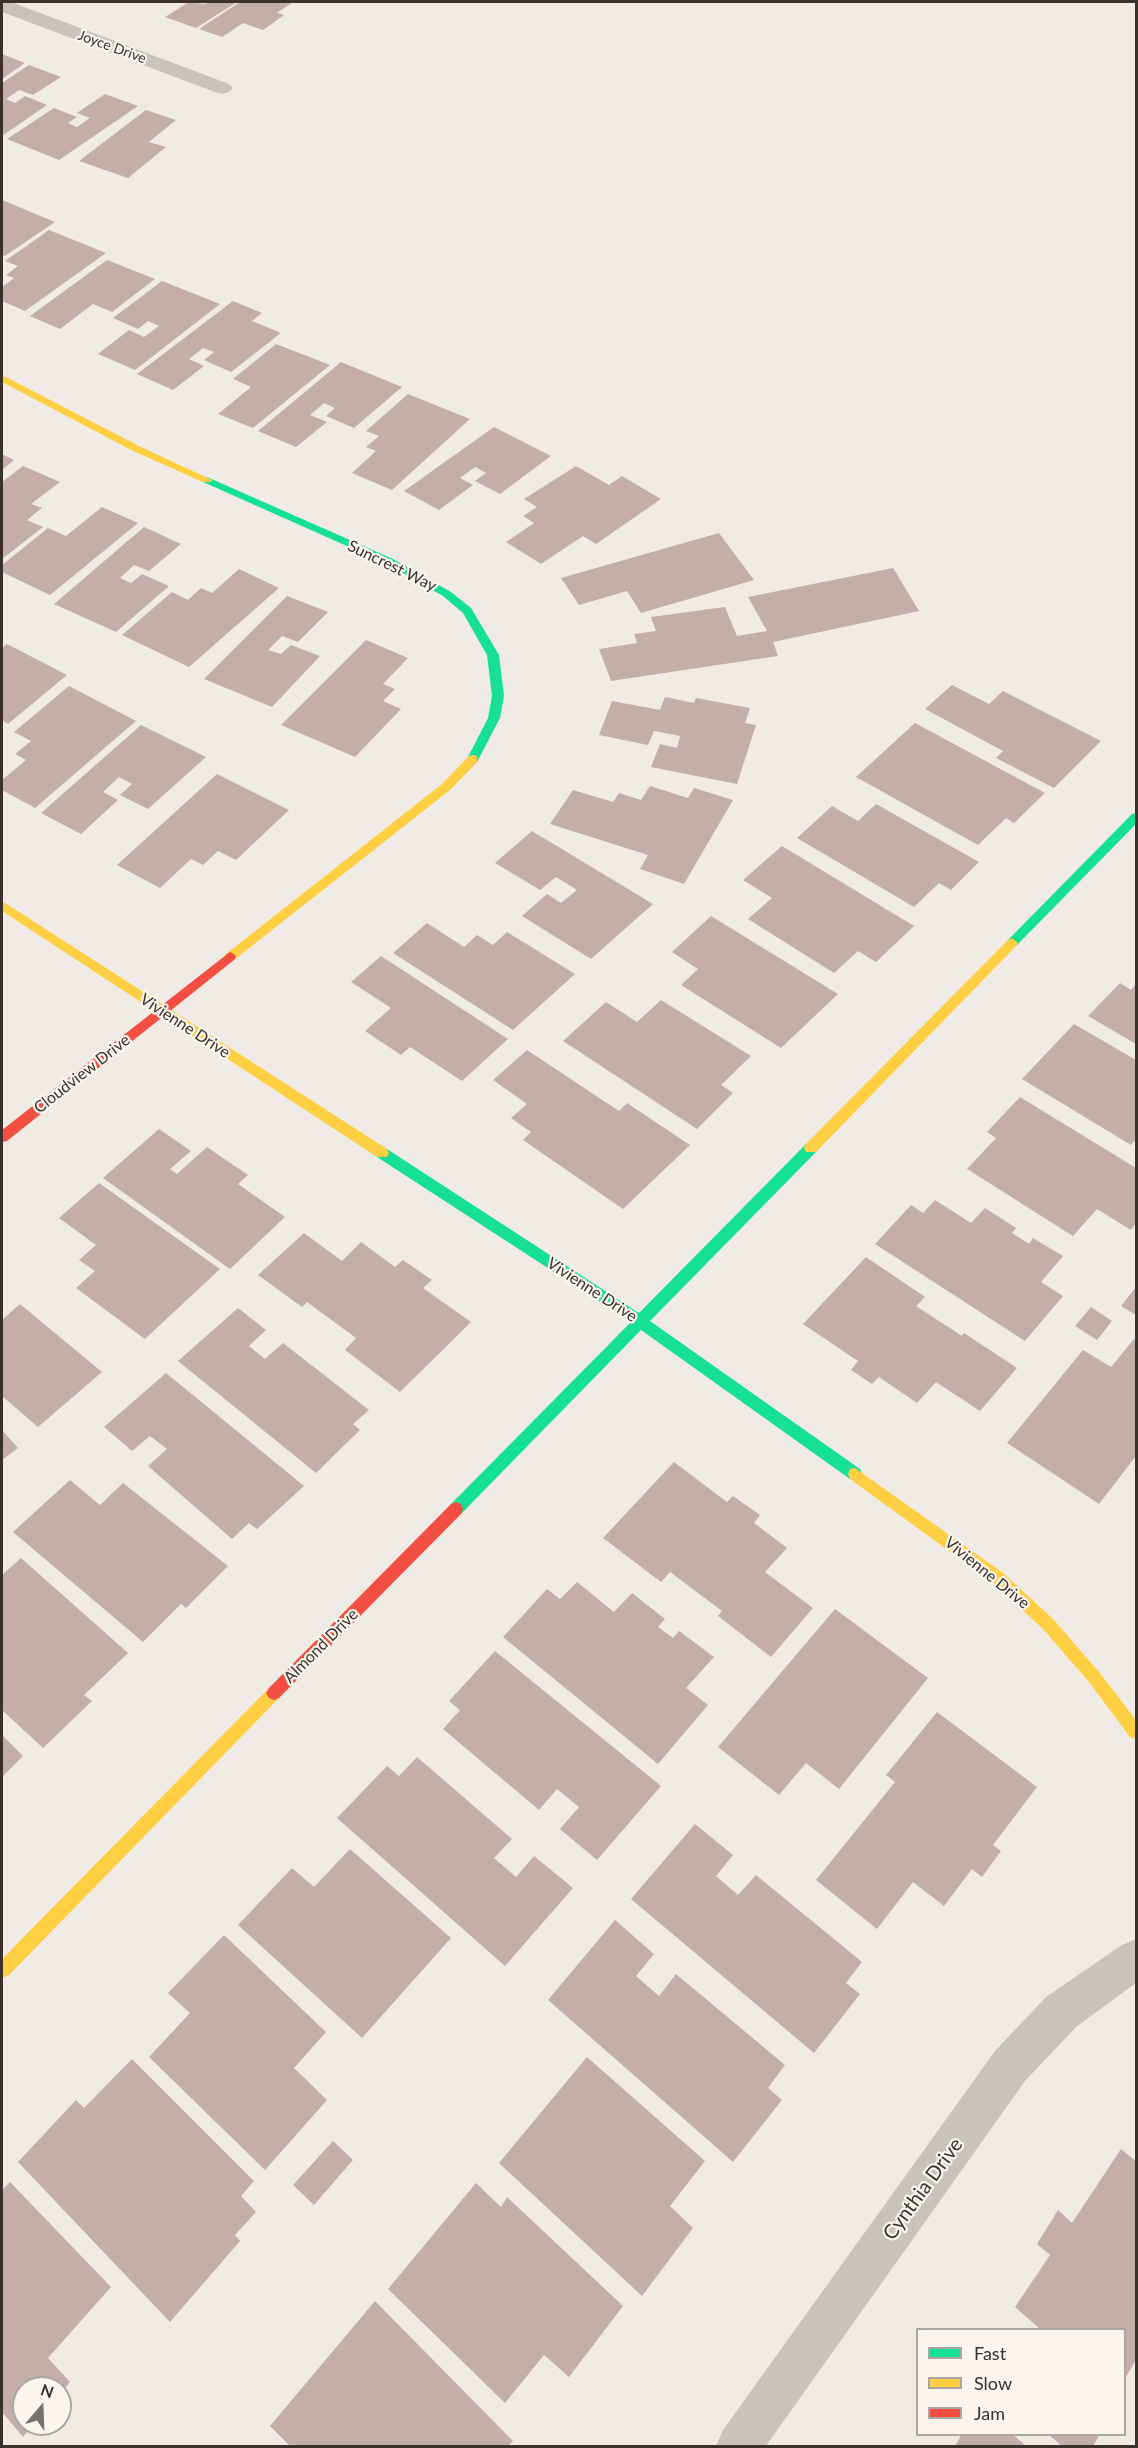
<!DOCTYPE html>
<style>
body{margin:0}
#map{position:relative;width:1138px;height:2448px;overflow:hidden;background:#f0ebe5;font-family:Lato,sans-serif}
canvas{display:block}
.frame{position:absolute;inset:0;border:3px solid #3b302b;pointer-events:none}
.legend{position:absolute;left:916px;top:2328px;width:210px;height:108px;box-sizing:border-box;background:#fbf5ee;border:2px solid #aea6a0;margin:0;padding:8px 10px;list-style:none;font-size:18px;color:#3b302b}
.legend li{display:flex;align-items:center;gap:12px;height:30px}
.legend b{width:30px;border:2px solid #aea6a0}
.north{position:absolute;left:12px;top:2376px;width:60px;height:60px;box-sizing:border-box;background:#fbf5ee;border:2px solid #aea6a0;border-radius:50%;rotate:19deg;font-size:16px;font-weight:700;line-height:24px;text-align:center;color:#3b302b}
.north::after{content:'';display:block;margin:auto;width:21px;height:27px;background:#7a716c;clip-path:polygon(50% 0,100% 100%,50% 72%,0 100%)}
</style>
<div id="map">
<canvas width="1138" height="2448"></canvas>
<div class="frame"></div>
<ul class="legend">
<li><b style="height:8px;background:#16e098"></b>Fast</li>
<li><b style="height:8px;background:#ffcf43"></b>Slow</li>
<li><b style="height:8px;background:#f24e42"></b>Jam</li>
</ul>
<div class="north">N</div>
</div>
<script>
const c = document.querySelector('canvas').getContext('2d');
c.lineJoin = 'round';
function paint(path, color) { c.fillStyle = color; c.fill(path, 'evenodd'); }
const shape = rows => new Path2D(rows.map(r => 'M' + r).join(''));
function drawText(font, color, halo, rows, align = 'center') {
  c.font = font + ' Lato,sans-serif'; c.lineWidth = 4.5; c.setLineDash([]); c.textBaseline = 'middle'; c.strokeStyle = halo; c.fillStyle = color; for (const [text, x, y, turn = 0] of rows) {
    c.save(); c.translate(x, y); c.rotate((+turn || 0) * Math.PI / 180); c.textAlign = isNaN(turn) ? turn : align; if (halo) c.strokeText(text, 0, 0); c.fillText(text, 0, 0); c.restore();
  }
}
paint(shape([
 [189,2,204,4,209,2,237,2,196,28,165,17],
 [240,2,293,2,277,13,284,15,263,30,243,23,222,37,199,29],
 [2,54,25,63,2,79],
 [29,65,61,77,33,95,19,90,6,99,15,103,25,96,47,105,2,136,2,83],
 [105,94,138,106,59,160,7,139,54,108,77,117,68,123,77,127,90,118,77,113],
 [146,110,176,120,149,142,166,147,128,178,79,161],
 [2,200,55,222,5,256,2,255],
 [49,230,106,253,25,311,2,301,2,287,14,278,6,275,18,266,5,261],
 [107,260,155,279,112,312,93,304,60,329,30,316],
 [162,281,220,304,135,370,98,354,129,330,144,337,159,326,148,321,138,329,113,318],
 [233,301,262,313,252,321,281,333,231,372,204,360,214,352,203,348,189,359,204,366,173,390,137,374],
 [276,344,330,365,253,428,218,414,251,387,233,379],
 [341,362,402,387,354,428,326,416,335,408,324,403,310,415,327,422,296,447,258,431],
 [408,394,470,419,392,490,352,473,376,451,366,447,379,436,366,431],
 [494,427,551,456,500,494,475,481,486,473,475,467,460,478,473,485,439,510,404,491],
 [2,454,14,460,2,470],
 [23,466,60,482,31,504,42,508,27,520,43,527,2,559,2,482],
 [576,466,609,485,622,476,661,499,596,544,583,536,541,564,506,542,534,523,523,516,537,507,524,499],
 [102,507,138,523,50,595,2,572,2,565,48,528,66,536],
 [144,527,181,544,149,571,134,565,120,578,131,583,142,574,169,586,116,632,54,604],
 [719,533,754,580,641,613,627,591,579,605,561,578],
 [893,568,919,611,773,642,778,656,611,681,599,649,637,643,634,634,656,631,651,617,725,607,737,636,767,631,748,597],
 [239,569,279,588,189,667,122,635,172,592,188,600,201,588,212,593],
 [287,596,328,612,298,642,282,636,268,650,281,654,291,645,320,656,272,707,204,679],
 [366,640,408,658,383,684,395,689,383,701,401,709,355,757,281,725],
 [7,644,67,675,8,724,2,720,2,648],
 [952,685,989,704,1003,691,1101,741,1054,788,996,758,1003,751,925,709],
 [69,686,136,721,35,808,2,790,2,780,26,760,15,754,31,741,14,732],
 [665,697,694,703,696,698,750,708,745,723,756,725,737,784,651,767,660,744,677,748,680,736,654,731,648,745,599,735,612,701,660,710],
 [915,723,1045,793,1014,823,1006,818,978,845,856,777],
 [141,725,206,757,148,809,120,795,132,784,119,777,103,792,118,800,81,834,41,813],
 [217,774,289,810,236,860,218,851,203,865,191,859,160,888,117,865],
 [650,786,688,798,694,788,733,800,684,884,640,869,648,855,550,824,573,790,613,802,619,793,641,800],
 [876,804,979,862,951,890,939,883,914,907,797,838,832,806,858,821],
 [532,831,653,904,591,959,522,916,547,894,561,903,577,890,556,877,540,890,495,863],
 [782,846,914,926,876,962,858,951,834,973,748,919,772,898,743,880],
 [711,916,838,994,781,1048,681,985,698,969,672,952],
 [427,923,464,947,477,935,493,945,507,932,575,974,513,1030,393,953],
 [381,956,508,1039,462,1081,410,1047,401,1055,365,1031,391,1008,351,982],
 [1120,983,1131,990,1136,984,1136,1044,1088,1016],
 [661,1000,751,1056,721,1085,733,1093,697,1129,563,1041,606,1002,637,1022],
 [1074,1024,1136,1060,1136,1139,1131,1145,1022,1079],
 [527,1050,619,1111,627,1103,690,1145,623,1209,523,1140,531,1132,511,1118,527,1104,493,1080],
 [1020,1097,1136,1168,1136,1223,1131,1230,1097,1209,1073,1236,967,1169,996,1138,987,1132],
 [159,1129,191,1151,170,1169,177,1174,207,1147,248,1175,238,1184,285,1217,230,1269,103,1178],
 [99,1183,220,1269,145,1339,76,1288,95,1271,79,1260,96,1245,59,1218],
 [935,1200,971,1223,985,1208,1016,1228,1012,1233,1029,1244,1033,1238,1063,1256,1041,1282,1063,1296,1025,1341,875,1244,911,1205,923,1213],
 [304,1233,342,1261,361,1242,395,1267,403,1260,432,1280,423,1288,471,1322,400,1392,345,1350,356,1338,307,1302,302,1307,258,1275],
 [866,1257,925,1297,916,1306,962,1336,964,1333,1017,1368,980,1411,936,1382,917,1403,879,1377,872,1384,851,1370,858,1361,803,1324],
 [1136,1287,1136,1315,1121,1306],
 [20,1304,102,1372,38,1427,2,1396,2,1320],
 [1091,1307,1112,1321,1097,1340,1075,1326],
 [238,1308,266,1330,249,1346,265,1359,283,1343,369,1410,353,1424,360,1430,316,1473,178,1361],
 [1134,1339,1136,1341,1136,1456,1099,1504,1007,1443,1083,1350,1111,1367],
 [166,1373,304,1486,257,1529,249,1523,232,1539,148,1466,167,1449,150,1436,132,1451,104,1427],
 [2,1430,18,1448,2,1460],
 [674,1462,727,1502,733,1496,760,1515,754,1523,787,1548,765,1572,813,1608,771,1657,718,1616,722,1611,670,1572,661,1582,603,1538],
 [70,1480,100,1505,123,1483,228,1566,186,1608,181,1604,143,1642,13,1532],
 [21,1558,128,1653,84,1695,92,1701,43,1748,2,1710,2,1575],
 [577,1582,614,1612,632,1593,665,1619,658,1627,673,1638,679,1631,714,1657,686,1688,708,1705,658,1764,503,1637,547,1589,560,1599],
 [835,1609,928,1678,839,1789,806,1763,779,1795,718,1747],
 [495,1651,661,1786,597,1860,560,1829,579,1807,557,1789,539,1810,443,1729,460,1710,449,1701],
 [937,1712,1037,1787,993,1845,1001,1851,982,1877,972,1869,944,1906,913,1882,877,1929,816,1880,895,1782,886,1775],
 [2,1735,23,1756,2,1777],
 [417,1757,512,1839,494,1858,516,1877,534,1856,573,1888,505,1966,337,1818,387,1766,399,1776],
 [695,1824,733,1855,716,1876,738,1895,756,1875,862,1962,846,1983,860,1994,814,2053,631,1899],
 [350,1849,451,1938,362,2038,238,1925,292,1868,314,1887],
 [615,1920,654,1954,636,1976,659,1996,676,1974,785,2065,768,2088,782,2100,733,2162,548,2000],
 [224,1935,326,2032,294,2068,327,2100,265,2170,149,2057,190,2013,168,1993],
 [587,2057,705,2161,670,2206,693,2228,642,2296,499,2163],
 [132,2059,254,2181,241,2196,256,2212,235,2235,240,2241,170,2322,18,2162,76,2100,84,2108],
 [333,2141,353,2160,314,2205,293,2185],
 [1121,2149,1136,2161,1136,2360,1124,2380,1124,2330,1041,2330,1015,2307,1050,2255,1037,2244,1058,2210,1072,2223],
 [10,2182,111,2287,48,2358,70,2382,60,2394,60,2388,24,2388,24,2424,34,2424,23,2437,2,2412,2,2190],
 [476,2183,501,2207,507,2197,623,2306,569,2377,544,2355,505,2403,388,2289],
 [375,2301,513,2441,508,2446,290,2446,270,2426],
 [962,2434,1012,2434,1026,2446,955,2446],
 [1048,2434,1100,2434,1093,2446,1062,2446]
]), '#c3afa7');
paint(shape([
 [2,2,11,2,229,84,233,88,229,92,222,94,215,92,2,12,2,2],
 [1136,1939,1136,1983,1076,2027,1025,2081,766,2446,716,2446,723,2430,995,2051,1046,1997,1122,1945,1136,1939]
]), '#c9c3be');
paint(shape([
 [207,477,393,559,451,592,471,608,499,655,504,696,500,718,477,762,469,762,467,759,488,718,492,696,487,655,463,613,443,596,385,563,203,482,202,480,207,477],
 [1136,813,1136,824,1016,946,1008,946,1006,943,1008,940,1132,814,1136,813],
 [811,1143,816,1144,818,1148,816,1152,650,1321,860,1469,862,1474,860,1479,855,1480,850,1479,641,1330,461,1514,456,1516,451,1514,449,1509,451,1504,631,1322,377,1157,375,1153,377,1149,387,1149,639,1313,806,1144,811,1143]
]), '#16e098');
paint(shape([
 [2,375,141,447,212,480,211,482,203,482,133,451,2,382,2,375],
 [473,755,477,756,477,762,450,790,234,960,226,960,224,957,226,954,442,784,469,756,473,755],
 [2,901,387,1149,389,1153,387,1157,377,1157,2,911,2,901],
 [1012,938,1018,943,1016,946,816,1152,806,1152,804,1148,806,1144,1008,940,1012,938],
 [855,1468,1003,1573,1053,1619,1099,1672,1136,1720,1136,1739,1130,1737,1089,1682,1043,1629,993,1583,850,1479,848,1474,850,1469,855,1468],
 [274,1686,279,1688,282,1693,279,1698,8,1976,2,1978,2,1959,269,1688,274,1686]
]), '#ffcf43');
paint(shape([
 [230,952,234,954,236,957,234,960,7,1141,2,1142,2,1130,230,952],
 [456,1502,461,1504,463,1509,461,1514,279,1698,274,1700,269,1698,266,1693,269,1688,451,1504,456,1502]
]), '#f24e42');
drawText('14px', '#3b302b', '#fbf5ee', [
 ["Joyce Drive",112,47,20]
]);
drawText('16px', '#3b302b', '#fbf5ee', [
 ["Suncrest Way",392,566,26],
 ["Vivienne Drive",185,1026,33],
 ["Cloudview Drive",82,1074,-38],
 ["Vivienne Drive",592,1290,33],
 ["Vivienne Drive",987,1573,39],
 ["Almond Drive",321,1646,-45]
]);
drawText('20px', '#3b302b', '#fbf5ee', [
 ["Cynthia Drive",923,2189,-54]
]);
</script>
